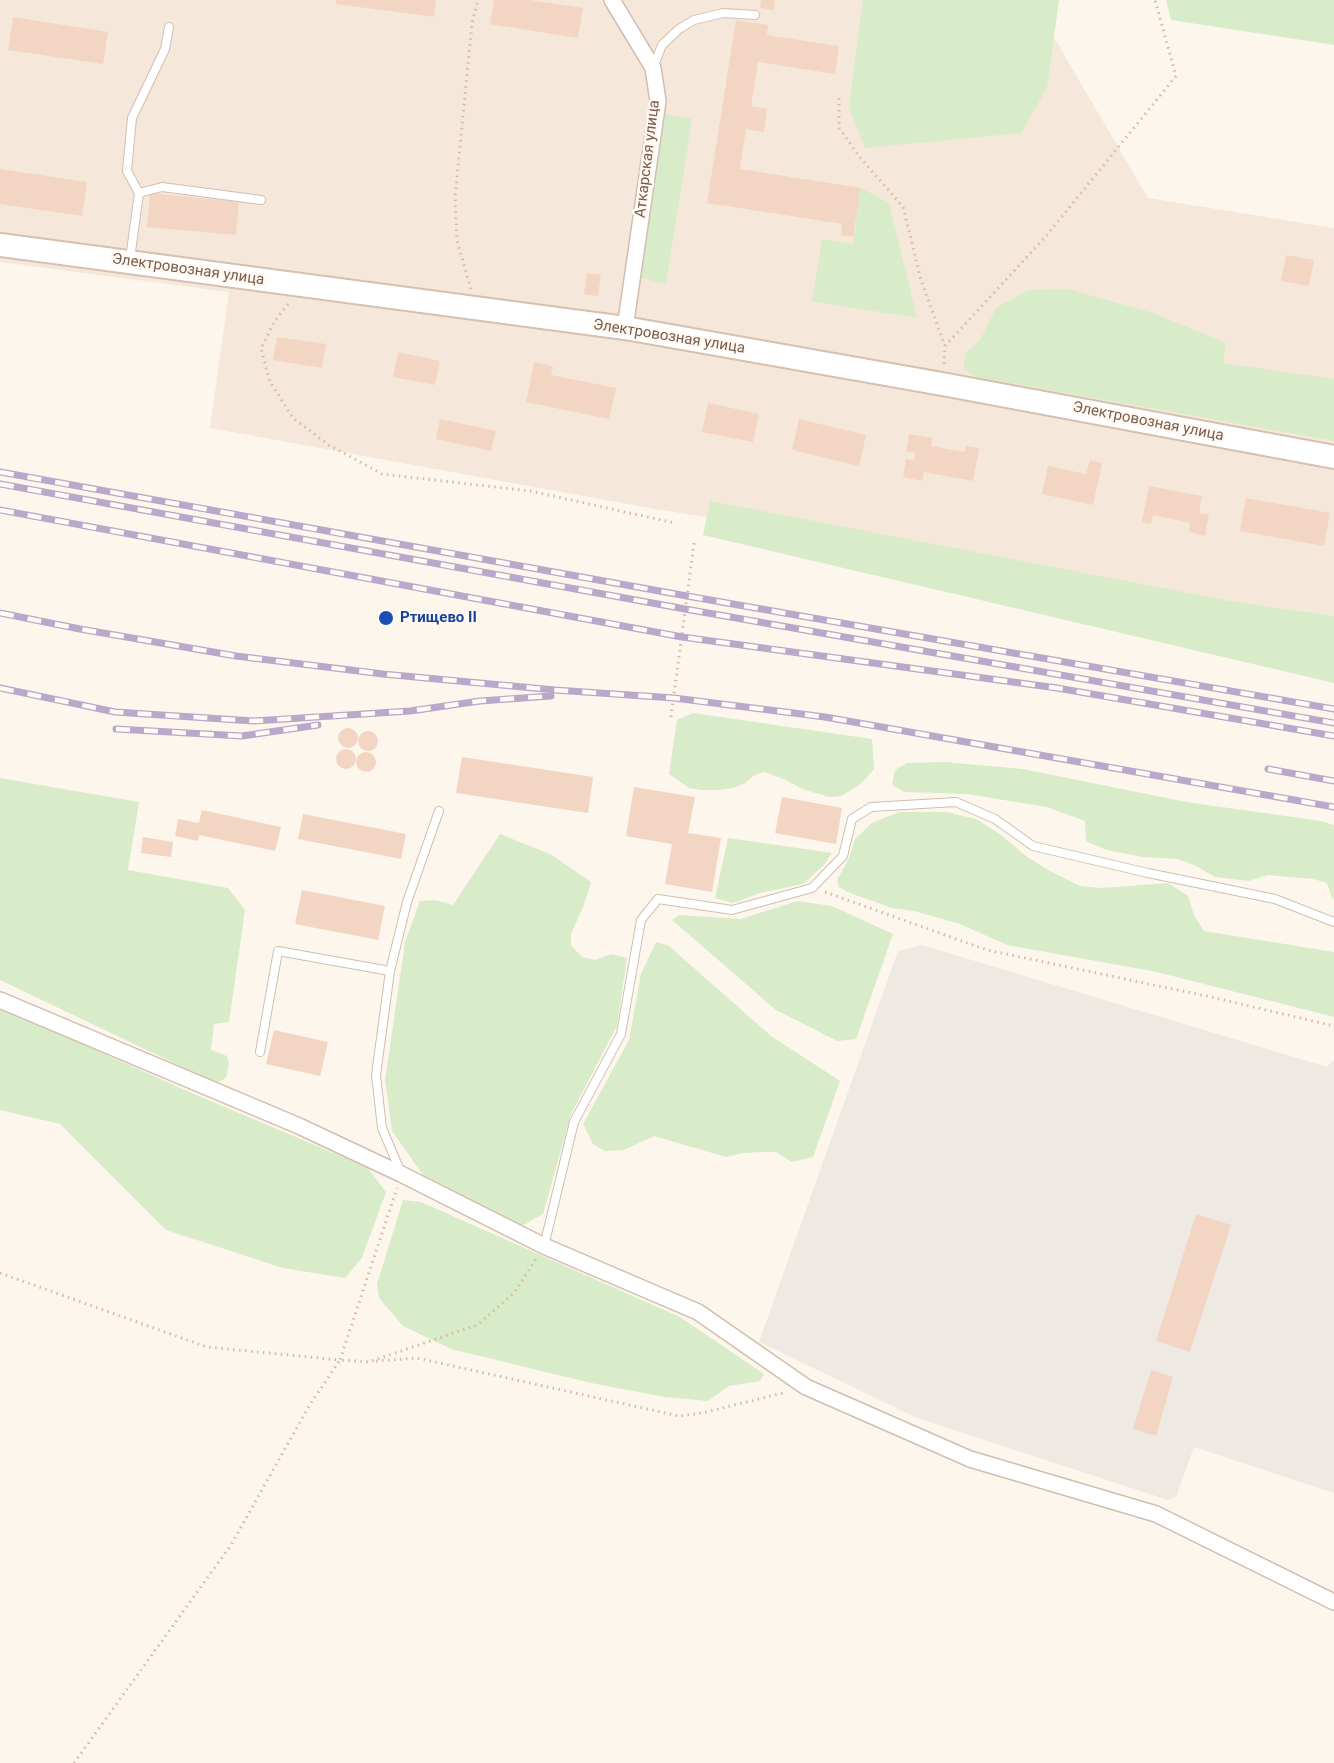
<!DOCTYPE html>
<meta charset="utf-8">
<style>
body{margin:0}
canvas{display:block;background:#fdf6ec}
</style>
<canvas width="1334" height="1763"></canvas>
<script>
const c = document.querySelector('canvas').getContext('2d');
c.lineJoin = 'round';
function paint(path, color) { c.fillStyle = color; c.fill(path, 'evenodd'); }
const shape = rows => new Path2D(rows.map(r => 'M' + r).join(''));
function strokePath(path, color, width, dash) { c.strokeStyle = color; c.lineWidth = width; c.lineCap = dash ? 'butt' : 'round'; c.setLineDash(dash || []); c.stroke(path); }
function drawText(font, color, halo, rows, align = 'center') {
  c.font = font + ' Roboto,sans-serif'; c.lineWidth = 5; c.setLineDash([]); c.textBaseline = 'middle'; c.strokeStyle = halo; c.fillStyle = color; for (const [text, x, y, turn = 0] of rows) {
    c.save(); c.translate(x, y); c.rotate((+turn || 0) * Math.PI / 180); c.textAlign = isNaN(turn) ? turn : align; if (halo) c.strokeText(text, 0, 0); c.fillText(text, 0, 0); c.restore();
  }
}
paint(shape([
 [0,0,1032,0,1148,198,1334,228,1334,616,1225,600,655,509,210,428,229,292,0,262]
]), '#f5e8da');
paint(shape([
 [922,945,1327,1067,1334,1059,1334,1493,1194,1447,1176,1497,1168,1500,917,1418,759,1342,898,951]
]), '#efe9e4');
paint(shape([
 [863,0,1059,0,1047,88,1021,133,865,148,849,107],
 [1166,0,1334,0,1334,45,1171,20],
 [665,114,692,119,666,284,641,278],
 [861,188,889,203,917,318,812,301,822,239,853,244],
 [1068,289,1153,313,1226,343,1223,363,1334,379,1334,441,977,377,963,369,966,352,980,340,996,308,1028,290],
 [710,501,1225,600,1334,616,1334,683,703,535],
 [693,713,872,739,874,769,861,784,841,796,829,797,802,789,786,780,765,772,754,775,744,784,732,788,719,790,702,790,689,788,669,774,677,720],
 [945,762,1023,769,1186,802,1321,821,1334,825,1334,899,1332,898,1327,883,1313,879,1268,875,1249,881,1215,877,1198,867,1178,859,1143,857,1106,850,1086,841,1085,821,1047,807,967,794,904,792,892,785,895,770,907,763],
 [0,778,139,802,128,870,228,888,245,910,229,1022,214,1024,211,1050,227,1056,229,1064,226,1078,218,1082,203,1077,0,980],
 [899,812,947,812,976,819,1001,835,1026,856,1048,870,1080,886,1102,888,1168,883,1188,896,1194,915,1204,931,1334,952,1334,1017,1157,972,1007,945,960,924,914,911,892,908,850,893,839,887,837,880,849,858,855,839,872,823],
 [500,834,552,855,591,882,584,905,571,934,571,945,582,957,595,960,611,954,627,958,617,1026,571,1114,543,1214,522,1226,423,1175,392,1131,385,1080,405,942,420,901,435,900,453,905],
 [728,838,832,853,823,866,803,884,760,893,733,903,715,898],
 [797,901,832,906,893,934,856,1039,837,1041,776,1010,672,920,679,915,741,919],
 [656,942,669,946,771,1036,840,1081,813,1157,792,1162,776,1152,762,1152,743,1153,726,1157,654,1136,624,1150,605,1151,593,1144,583,1124,629,1040,641,974],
 [0,1007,194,1094,367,1167,386,1192,362,1258,345,1278,283,1268,166,1230,60,1124,0,1110],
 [403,1200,421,1202,680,1317,764,1374,760,1381,729,1386,708,1401,665,1397,591,1383,451,1349,403,1326,379,1298,377,1284]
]), '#d8ecc9');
paint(shape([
 [336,0,436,0,434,17,336,4],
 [494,0,530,0,583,8,578,38,490,24],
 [761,0,775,0,774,10,760,8],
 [13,17,108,32,103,64,8,50],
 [736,20,768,25,767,35,839,46,835,74,758,62,751,106,767,109,764,132,746,129,740,169,861,188,853,237,841,235,842,224,707,203],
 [0,169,87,182,82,216,0,204],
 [150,193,239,202,236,235,147,227],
 [1286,255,1314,260,1309,286,1281,281],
 [587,273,601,275,598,296,584,294],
 [277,337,326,344,322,368,273,360],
 [398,352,440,361,435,385,393,377],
 [534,362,553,366,551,375,616,388,609,419,526,402],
 [708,403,759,414,753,442,702,432],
 [440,419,496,431,491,451,436,439],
 [799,419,866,435,859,466,792,450],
 [909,434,932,438,931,446,965,452,966,446,979,448,973,481,924,472,922,481,903,477,906,459,914,460,915,453,906,451],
 [1090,460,1102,463,1093,505,1042,494,1048,466,1086,474],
 [1149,486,1202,496,1199,513,1209,514,1205,536,1189,532,1190,523,1153,515,1151,524,1142,522],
 [1246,498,1330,513,1324,546,1240,531],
 '338 738a10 10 0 1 1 20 0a10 10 0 1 1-20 0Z',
 '358 741a10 10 0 1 1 20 0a10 10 0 1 1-20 0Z',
 '336 759a10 10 0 1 1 20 0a10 10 0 1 1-20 0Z',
 '356 762a10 10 0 1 1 20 0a10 10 0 1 1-20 0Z',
 [462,757,593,777,588,813,456,793],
 [634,787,695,797,688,833,721,838,712,892,665,884,672,844,626,836],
 [782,797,842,808,836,844,775,833],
 [202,810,281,827,275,851,199,835,198,841,175,836,178,819,199,823],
 [303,814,406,834,401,859,298,839],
 [143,837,173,842,171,857,141,853],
 [302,890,385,906,378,940,295,924],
 [274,1030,328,1042,320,1076,266,1064],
 [1196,1214,1231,1225,1190,1352,1156,1341],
 [1151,1370,1173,1377,1156,1436,1133,1429]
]), '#f3d5c3');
const lane = shape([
 [653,68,662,45,679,29,694,20,723,13,755,15],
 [139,193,127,171,132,118,165,49,169,27],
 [130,259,139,193,162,187,261,200],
 [260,1052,278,951,390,971],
 [401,1173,382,1128,376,1075,390,971,407,902,439,811],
 [544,1246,574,1122,621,1034,641,920,658,899,732,910,812,888,843,856,852,819,871,807,956,802,995,819,1033,846,1148,873,1275,899,1334,922]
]);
const street = shape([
 [612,0,653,68,658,101,625,328],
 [0,1000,299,1126,401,1174,544,1246,698,1312,806,1387,970,1459,1156,1514,1334,1602]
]);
const secondary = shape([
 [0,245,625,328,942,384,1334,457]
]);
strokePath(lane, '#d1beb0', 10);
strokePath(street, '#d1beb0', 18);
strokePath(secondary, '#d6c0b0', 26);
strokePath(shape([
 [839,98,839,128,859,156,903,207,921,280,945,346],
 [471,289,457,241,455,198,472,23,478,0],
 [288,304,274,322,261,349,270,382,293,418,329,445,382,474,530,491,675,523],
 [944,364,945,346,1047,235,1176,76,1155,0],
 [671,717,694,543],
 [825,892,987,950,1211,997,1334,1026],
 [0,1273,207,1347,340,1360,397,1188],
 [376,1361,417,1358,679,1416,702,1413,787,1392],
 [74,1763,231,1545,309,1406,340,1360,369,1362,477,1325,514,1293,536,1259]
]), '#d9b8a5', 3, [1.5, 4.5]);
strokePath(lane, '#fff', 8);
strokePath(street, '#fff', 15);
strokePath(secondary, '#fff', 22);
const rail = shape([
 [0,472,687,596,1334,709],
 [0,484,685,609,1334,723],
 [0,510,682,637,1057,688,1334,736],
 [0,613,80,629,236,656,383,674,555,690,674,698,825,717,1334,807],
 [0,688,115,712,254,721,410,711,480,701,551,696],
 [116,729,242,736,318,725],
 [1268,769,1334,781]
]);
strokePath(rail, '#b9a8c9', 7);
strokePath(rail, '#fffaf3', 4.5, [14]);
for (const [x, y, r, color] of [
 [386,618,8,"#1a4fb4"]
]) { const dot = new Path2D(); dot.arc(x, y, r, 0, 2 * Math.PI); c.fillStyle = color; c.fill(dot); strokePath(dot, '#fffaf3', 2); }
drawText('15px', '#7a5c4d', '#fffaf3', [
 ["Аткарская улица",648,159,-83],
 ["Электровозная улица",188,270,8],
 ["Электровозная улица",669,337,9],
 ["Электровозная улица",1148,422,11]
]);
drawText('bold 15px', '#164399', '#fffaf3', [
 ["Ртищево II",400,618]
], 'left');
</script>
